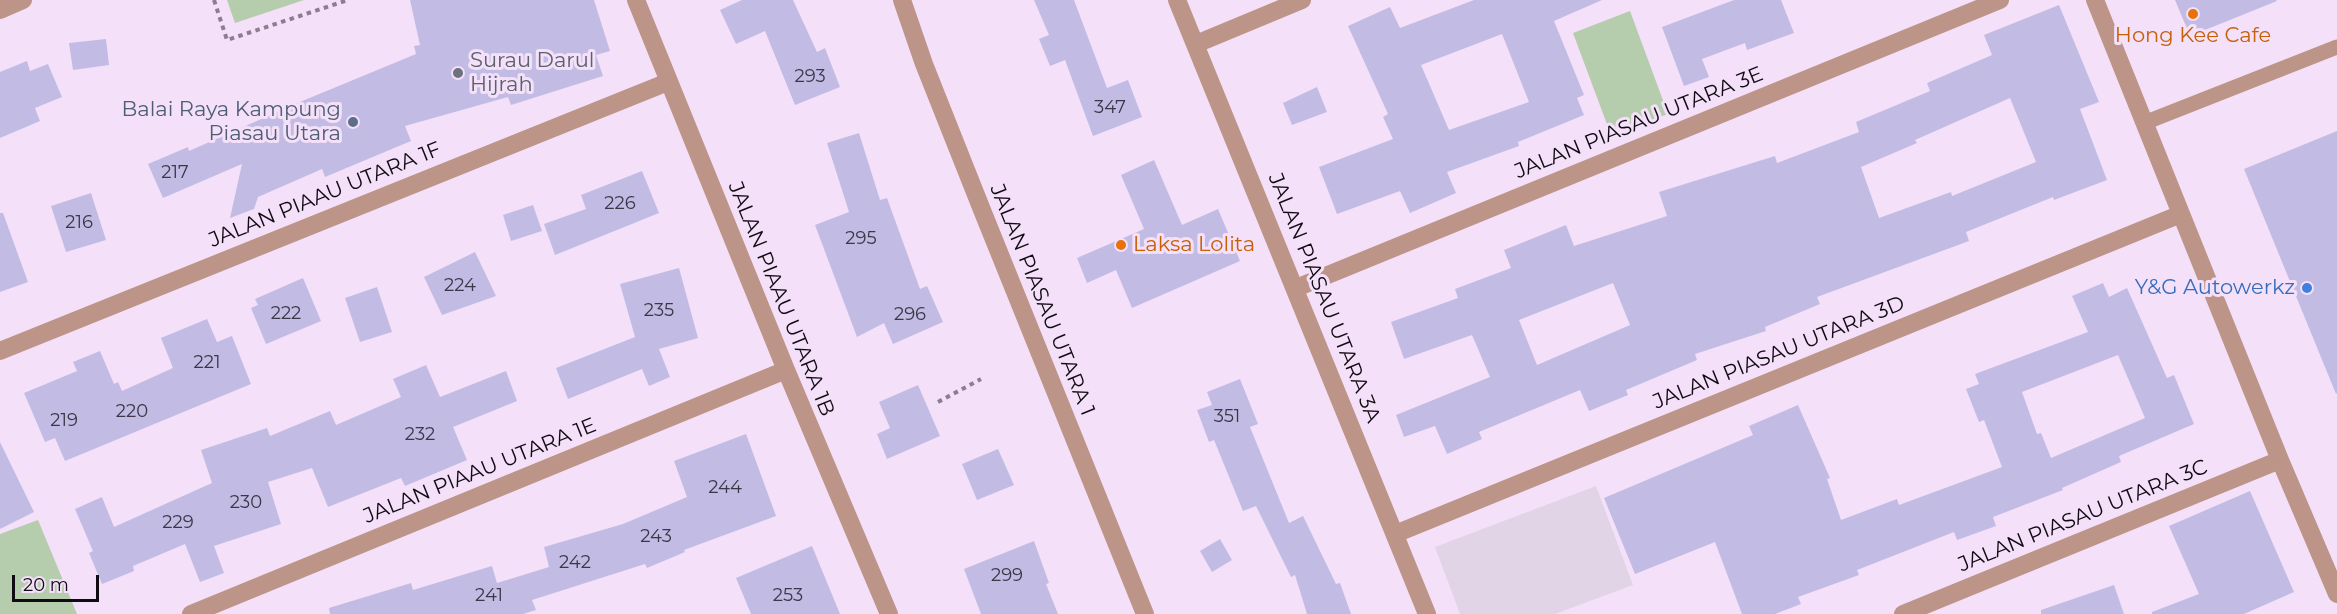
<!DOCTYPE html>
<style>
body{margin:0}
#map{position:relative;width:2337px;height:614px;overflow:hidden;background:#f4e0f8;font-family:Montserrat,sans-serif}
canvas{display:block}
.scale{position:absolute;left:12px;top:575px;width:87px;height:27px;box-sizing:border-box;border:3px solid #100a12;border-top:0;padding-left:8px;font-size:18px;line-height:21px;white-space:nowrap;color:#100a12;-webkit-text-stroke:4px #f4e0f8;paint-order:stroke}
</style>
<div id="map">
<canvas width="2337" height="614"></canvas>
<div class="scale">20 m</div>
</div>
<script>
const c = document.querySelector('canvas').getContext('2d');
c.lineJoin = 'round';
function paint(path, color) { c.fillStyle = color; c.fill(path, 'evenodd'); }
const shape = rows => new Path2D(rows.map(r => 'M' + r).join(''));
function strokePath(path, color, width, dash) { c.strokeStyle = color; c.lineWidth = width; c.lineCap = dash ? 'butt' : 'round'; c.setLineDash(dash || []); c.stroke(path); }
function drawText(font, color, halo, rows, align = 'center') {
  c.font = font + ' Montserrat,sans-serif'; c.lineWidth = 6; c.setLineDash([]); c.textBaseline = 'middle'; c.strokeStyle = halo; c.fillStyle = color; for (const [text, x, y, turn = 0] of rows) {
    c.save(); c.translate(x, y); c.rotate((+turn || 0) * Math.PI / 180); c.textAlign = isNaN(turn) ? turn : align; if (halo) c.strokeText(text, 0, 0); c.fillText(text, 0, 0); c.restore();
  }
}
paint(shape([
 [1596,486,1633,585,1555,614,1460,614,1435,547]
]), '#e2d4e7');
paint(shape([
 [227,0,304,0,235,23],
 [1630,11,1668,114,1611,135,1573,33],
 [38,520,77,614,0,614,0,534]
]), '#b5ccad');
paint(shape([
 [410,0,594,0,610,51,596,55,603,76,511,105,508,97,405,126,411,141,325,177,322,169,258,197,254,209,230,218,242,164,163,198,148,164,188,147,189,151,295,104,416,54,414,46,420,45],
 [742,0,793,0,817,52,825,48,840,87,795,105,765,31,736,44,720,10],
 [1034,0,1074,0,1107,88,1128,80,1142,117,1093,136,1065,60,1050,66,1039,39,1049,35],
 [1474,0,1602,0,1554,21,1584,95,1577,98,1584,115,1518,142,1519,146,1447,172,1456,193,1410,213,1400,191,1337,214,1319,167,1393,139,1383,117,1388,114,1348,26,1390,7,1400,28],
 [1502,34,1529,102,1449,130,1421,65],
 [1734,0,1781,0,1794,33,1747,50,1745,43,1702,59,1709,77,1684,86,1662,27],
 [2175,0,2276,0,2277,1,2190,36],
 [2059,5,2099,102,2080,109,2107,180,2054,200,2053,197,1966,232,1969,241,1817,297,1820,304,1765,327,1766,331,1695,354,1697,360,1626,390,1628,395,1589,411,1580,390,1479,432,1482,439,1447,454,1435,426,1404,437,1396,415,1490,377,1472,335,1404,359,1391,322,1458,298,1455,289,1511,268,1504,250,1566,225,1574,246,1667,216,1659,192,1775,156,1777,163,1859,132,1856,122,1930,91,1927,83,1992,55,1984,35],
 [2010,98,2036,162,1952,196,1951,192,1879,218,1861,167,1917,143,1915,140],
 [1613,283,1630,325,1537,365,1519,320],
 [106,39,109,65,73,70,69,43],
 [27,61,30,71,48,64,62,97,35,108,40,121,0,138,0,72],
 [1317,87,1327,112,1292,125,1283,103],
 [2337,131,2337,393,2336,394,2244,169],
 [859,133,880,200,887,198,920,289,927,286,943,322,893,344,884,323,857,337,815,225,849,212,827,143],
 [1154,160,1182,225,1218,209,1240,261,1132,308,1116,270,1087,283,1077,258,1144,229,1121,175],
 [642,171,659,213,555,255,544,224,586,209,581,195],
 [91,193,106,240,66,252,51,206],
 [533,205,542,231,511,241,503,215],
 [0,213,3,213,28,282,0,292],
 [475,252,496,296,442,315,424,277],
 [679,268,698,338,659,349,670,377,649,386,642,369,568,399,556,368,635,337,620,284],
 [303,278,321,321,266,344,251,308,258,305,255,299],
 [2103,283,2109,297,2127,288,2167,378,2174,375,2194,424,2119,456,2121,462,2062,488,2063,490,1993,517,1996,526,1957,540,1954,532,1857,570,1859,575,1798,597,1801,604,1775,614,1742,614,1715,542,1635,574,1604,498,1753,435,1749,426,1798,405,1830,478,1827,479,1841,520,1897,499,1899,505,2002,467,1984,420,1979,422,1966,389,1979,384,1975,374,2088,332,2072,296],
 [2118,355,2145,418,2051,458,2041,433,2037,434,2022,392],
 [377,287,392,332,360,342,345,298],
 [207,319,217,342,232,336,251,384,65,461,55,438,45,442,24,393,77,371,73,362,100,351,114,384,118,382,122,391,173,368,161,338],
 [426,365,440,397,506,371,517,401,453,427,467,460,405,486,401,478,328,507,312,468,268,482,281,524,214,546,224,573,200,582,185,544,133,566,134,571,102,584,89,553,93,551,75,509,102,497,114,527,212,483,201,450,267,428,270,436,330,411,336,425,401,397,393,379],
 [1240,379,1258,424,1250,427,1289,523,1303,516,1336,584,1340,583,1351,614,1307,614,1295,575,1291,577,1256,506,1243,511,1214,440,1209,442,1197,410,1212,405,1207,392],
 [918,385,940,436,887,459,877,434,890,428,879,402],
 [746,434,776,516,684,550,685,552,647,568,645,564,532,600,536,610,523,614,330,614,329,608,411,583,413,590,492,566,497,583,549,567,544,547,623,524,687,497,674,461],
 [0,442,34,512,0,529],
 [998,449,1014,485,977,500,962,464],
 [2250,491,2294,592,2244,614,2152,614,2152,612,2199,594,2169,526],
 [1220,539,1232,560,1212,572,1200,551],
 [1034,541,1049,583,1046,584,1058,614,981,614,964,569],
 [812,546,840,614,751,614,736,578],
 [2114,585,2124,614,2041,614,2041,610]
]), '#c2bce5');
strokePath(shape([
 [214,0,227,40,348,0],
 [938,402,981,379]
]), '#8c7e8f', 4, [4.5, 4.5]);
strokePath(shape([
 [2144,123,2337,47]
]), '#bd9488', 15);
strokePath(shape([
 [636,0,786,370,889,614],
 [1177,0,1427,614],
 [2095,0,2280,460,2337,594],
 [0,10,23,0],
 [1196,44,1302,0],
 [1296,288,2000,0],
 [0,351,668,82],
 [1395,534,2181,214],
 [191,614,786,370],
 [1903,614,2280,460]
]), '#bd9488', 18);
strokePath(shape([
 [902,0,924,64,982,210,1145,614]
]), '#bd9488', 18);
for (const [x, y, r, color] of [
 [2193,14,6,"#e8710a"],
 [458,73,6,"#6b7280"],
 [353,122,6,"#5c6f8a"],
 [1121,245,6,"#e8710a"],
 [2307,288,6,"#3f7fe0"]
]) { const dot = new Path2D(); dot.arc(x, y, r, 0, 2 * Math.PI); c.fillStyle = color; c.fill(dot); strokePath(dot, '#f4e0f8', 2); }
drawText('18px', '#3c3647', null, [
 ["293",810,77],
 ["347",1110,108],
 ["217",175,173],
 ["226",620,204],
 ["216",79,223],
 ["295",861,239],
 ["224",460,286],
 ["235",659,311],
 ["222",286,314],
 ["296",910,315],
 ["221",207,363],
 ["220",132,412],
 ["351",1227,417],
 ["219",64,421],
 ["232",420,435],
 ["244",725,488],
 ["230",246,503],
 ["229",178,523],
 ["243",656,537],
 ["242",575,563],
 ["299",1007,576],
 ["241",489,596],
 ["253",788,596]
]);
drawText('21px', '#c56008', '#f4e0f8', [
 ["Hong Kee Cafe",2193,36],
 ["Laksa Lolita",1133,245,"left"]
]);
drawText('21px', '#5b616d', '#f4e0f8', [
 ["Surau Darul",470,61],
 ["Hijrah",470,85]
], 'left');
drawText('21px', '#4e5e75', '#f4e0f8', [
 ["Balai Raya Kampung",341,110],
 ["Piasau Utara",341,134]
], 'right');
drawText('21px', '#100a12', '#f4e0f8', [
 ["JALAN PIASAU UTARA 3E",1639,123,-22],
 ["JALAN PIAAU UTARA 1F",325,195,-22],
 ["JALAN PIASAU UTARA 3A",1324,298,68],
 ["JALAN PIAAU UTARA 1B",781,299,68],
 ["JALAN PIASAU UTARA 1",1042,300,68],
 ["JALAN PIASAU UTARA 3D",1779,353,-22],
 ["JALAN PIAAU UTARA 1E",480,471,-22],
 ["JALAN PIASAU UTARA 3C",2083,516,-22]
]);
drawText('21px', '#366cbe', '#f4e0f8', [
 ["Y&G Autowerkz",2295,288]
], 'right');
</script>
